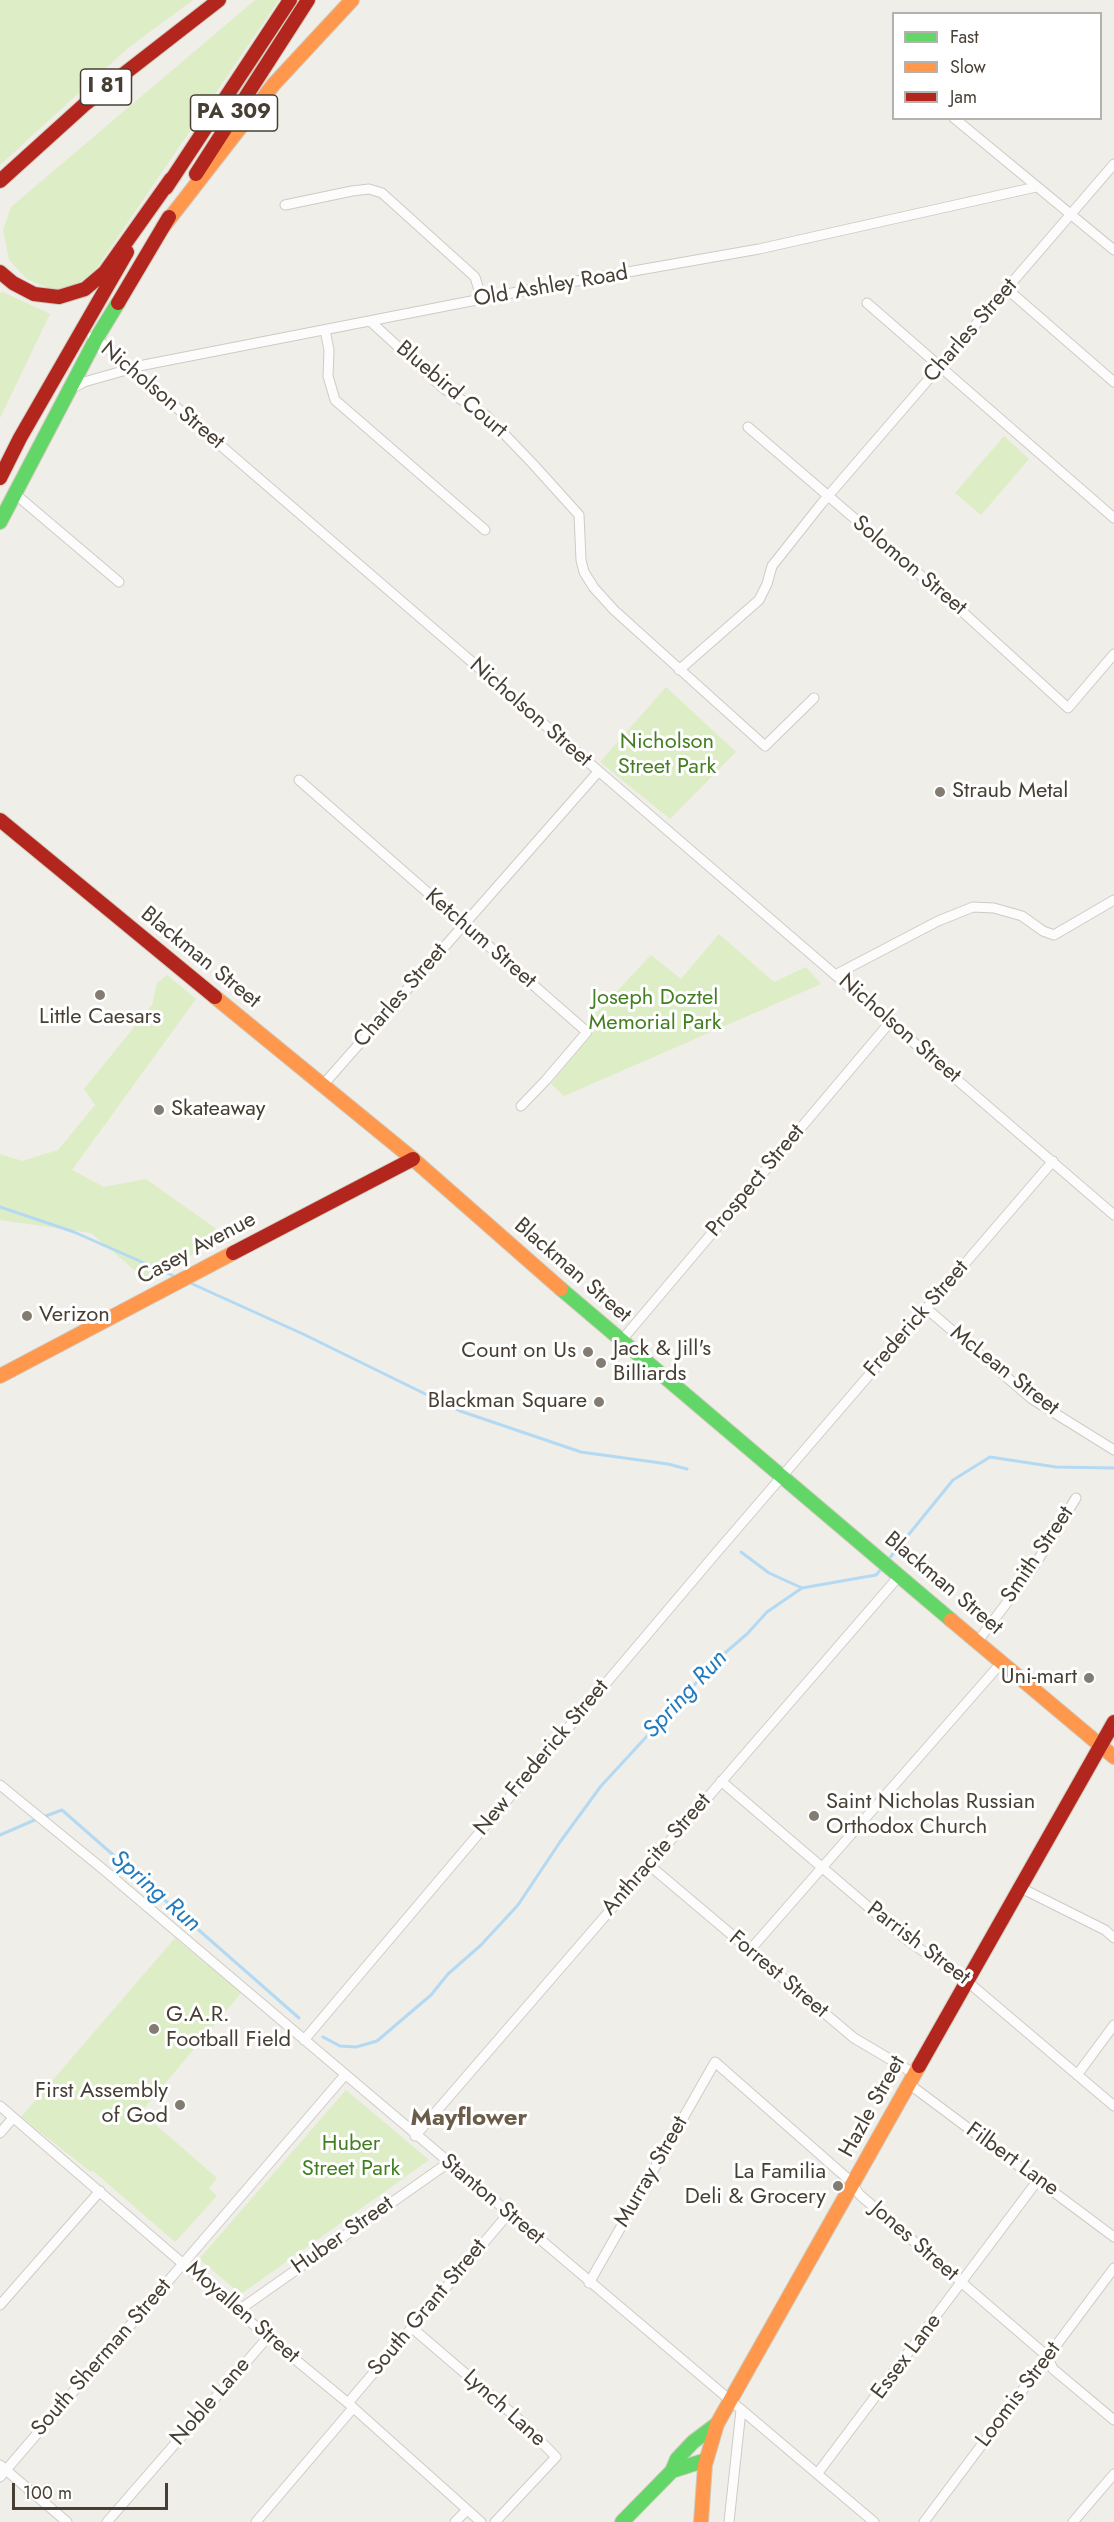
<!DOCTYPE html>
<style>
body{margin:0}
#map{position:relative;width:1114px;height:2522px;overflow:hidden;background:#f0eee8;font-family:Jost,sans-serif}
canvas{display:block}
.legend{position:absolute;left:892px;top:12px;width:210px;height:108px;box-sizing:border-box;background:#fff;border:2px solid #b5b2ad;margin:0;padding:8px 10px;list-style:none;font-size:18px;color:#473f33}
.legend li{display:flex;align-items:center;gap:12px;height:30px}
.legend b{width:30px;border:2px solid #b5b2ad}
.scale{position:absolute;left:12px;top:2483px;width:156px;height:27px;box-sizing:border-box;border:3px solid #473f33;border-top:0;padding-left:8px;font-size:18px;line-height:21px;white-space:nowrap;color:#473f33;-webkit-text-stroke:4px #fff;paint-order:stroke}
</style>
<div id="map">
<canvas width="1114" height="2522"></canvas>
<ul class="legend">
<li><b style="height:8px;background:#63d668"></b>Fast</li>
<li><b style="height:8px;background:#ff974d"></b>Slow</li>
<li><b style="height:8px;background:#b3261e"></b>Jam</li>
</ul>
<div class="scale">100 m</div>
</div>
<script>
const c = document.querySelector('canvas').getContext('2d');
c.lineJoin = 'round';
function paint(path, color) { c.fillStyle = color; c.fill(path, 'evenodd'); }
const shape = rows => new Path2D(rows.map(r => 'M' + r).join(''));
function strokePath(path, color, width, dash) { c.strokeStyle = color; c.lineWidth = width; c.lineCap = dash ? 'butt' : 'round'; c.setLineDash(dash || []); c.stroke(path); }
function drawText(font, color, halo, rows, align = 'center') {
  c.font = font + ' Jost,sans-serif'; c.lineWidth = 6; c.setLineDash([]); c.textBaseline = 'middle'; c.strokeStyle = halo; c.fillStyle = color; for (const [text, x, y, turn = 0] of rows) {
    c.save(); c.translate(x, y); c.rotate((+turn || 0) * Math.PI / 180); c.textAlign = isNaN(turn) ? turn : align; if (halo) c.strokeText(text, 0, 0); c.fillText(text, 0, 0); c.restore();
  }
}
paint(shape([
 [0,0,193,0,128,48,0,165],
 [255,0,279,0,96,269,76,286,53,290,27,279,9,260,3,230,11,207],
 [3,292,50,314,0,418,0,293],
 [1004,436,1029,459,981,515,955,493],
 [666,687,736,752,670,819,600,762],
 [719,934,774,982,806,967,821,984,564,1096,551,1084,595,1030,590,1020,651,955,681,979],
 [167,975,196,999,72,1170,104,1187,146,1179,226,1236,146,1280,91,1233,0,1220,0,1154,22,1161,58,1150,95,1105,84,1089,152,1005,157,983],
 [175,1938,241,1993,141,2112,217,2178,209,2188,217,2196,175,2242,92,2170,91,2172,21,2117],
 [346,2090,429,2160,241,2294,199,2259]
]), '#ddedc5');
strokePath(shape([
 [0,1207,74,1232,176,1277],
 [188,1282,303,1334,460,1411,581,1452,668,1464,687,1469],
 [741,1552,769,1573,802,1588],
 [888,1560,953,1480,990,1457,1056,1467,1114,1468],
 [43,1817,62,1810,299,2018],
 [0,1835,37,1819],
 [323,2037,340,2046,356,2047,377,2041,431,1995,448,1974,481,1945,518,1905,560,1842,601,1786,719,1658,747,1634,767,1612,802,1588,876,1575,882,1568]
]), '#b3d9f3', 3);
const street = shape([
 [954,118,1114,250],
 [285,205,352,191,369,189,382,193,475,277,482,300],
 [1007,289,1114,382],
 [867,303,1114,518],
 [370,321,443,388,487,416,533,464,579,515,581,560,584,572,594,588,614,610,765,746,814,698],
 [325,330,329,350,328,376,335,400,485,530],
 [92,337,104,345,1114,1215],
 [71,389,84,382,144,365,548,286,759,249,1036,187],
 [748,427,954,604,1068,708,1114,654],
 [14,493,119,582],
 [679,670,759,600,767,584,772,566,822,503,1114,164],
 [299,780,587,1032,546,1080,521,1106],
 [835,975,938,921,973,907,994,908,1022,916,1043,931,1054,935,1114,900],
 [323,1085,598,772],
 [927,1309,1032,1399,1114,1450],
 [621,1341,891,1021],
 [978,1641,1033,1568,1076,1498],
 [721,1781,907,1940,968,1982,1114,2106],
 [0,1785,104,1870,874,2522],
 [649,1865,854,2038,915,2074],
 [1021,1888,1105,1930,1114,1938],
 [749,1951,1002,1662],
 [304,2040,717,1552,1053,1161],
 [1077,2075,1114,2025],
 [909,2084,1114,2237],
 [0,2106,268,2337,348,2403,481,2522],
 [0,2133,13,2118],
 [415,2136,900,1575],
 [589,2283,715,2062,848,2179,860,2195,1047,2356,1053,2369,1114,2420],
 [0,2305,100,2191],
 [239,2310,448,2163],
 [411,2327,523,2423,556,2457,495,2522],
 [348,2403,509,2213],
 [0,2465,67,2522],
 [817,2474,1038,2180],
 [0,2477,345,2075],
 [107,2522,268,2337],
 [256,2522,353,2408],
 [455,2522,467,2510],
 [729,2522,741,2410],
 [924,2522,1114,2268],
 [1073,2522,1114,2474]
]);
const fast = shape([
 [0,522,96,339,118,303],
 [561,1289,951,1620],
 [672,2471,677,2459,693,2442,717,2424],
 [622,2522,672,2471,706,2460]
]);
const slow = shape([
 [163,227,274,84,352,0],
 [215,997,413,1159,561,1289],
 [0,1376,233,1253],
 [951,1620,1114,1757],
 [701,2522,705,2465,717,2424,919,2066]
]);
const jam = shape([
 [196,174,308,0],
 [0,181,84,105,219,0],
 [166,188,290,0],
 [0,272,13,283,34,294,59,297,85,289,105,272,171,179],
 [118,303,169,217],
 [0,478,20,438,127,252],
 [0,820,215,997],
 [233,1253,413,1159],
 [919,2066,1114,1722]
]);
strokePath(street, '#cecbc5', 11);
strokePath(fast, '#d0cbbe', 16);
strokePath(slow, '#d0cbbe', 16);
strokePath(jam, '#d0cbbe', 16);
strokePath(street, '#fdfcfc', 9);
strokePath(fast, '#63d668', 14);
strokePath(slow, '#ff974d', 14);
strokePath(jam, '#b3261e', 14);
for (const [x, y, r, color] of [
 [940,792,6,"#827c72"],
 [100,995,6,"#827c72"],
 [159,1110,6,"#827c72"],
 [27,1316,6,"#827c72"],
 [588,1352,6,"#827c72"],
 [601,1363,6,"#827c72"],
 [599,1402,6,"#827c72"],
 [1089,1678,6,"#827c72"],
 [814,1816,6,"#827c72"],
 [154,2029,6,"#827c72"],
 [180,2105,6,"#827c72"],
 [838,2186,6,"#827c72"]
]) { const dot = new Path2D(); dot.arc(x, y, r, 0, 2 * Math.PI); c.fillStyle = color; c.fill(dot); strokePath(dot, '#fff', 2); }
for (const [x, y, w] of [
 [106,87,51],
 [234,113,87]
]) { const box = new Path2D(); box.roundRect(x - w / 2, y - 18, w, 36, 4.5); c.fillStyle = '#fff'; c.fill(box); strokePath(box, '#473f33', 1.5); }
drawText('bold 21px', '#473f33', null, [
 ["I 81",106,87],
 ["PA 309",234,113]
]);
drawText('22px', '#473f33', '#fff', [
 ["Old Ashley Road",551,287,-10],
 ["Charles Street",971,331,-49],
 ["Bluebird Court",451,390,40],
 ["Nicholson Street",162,396,40],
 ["Solomon Street",909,566,40],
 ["Nicholson Street",530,713,41],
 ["Ketchum Street",480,939,41],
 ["Blackman Street",200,958,39],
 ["Charles Street",401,996,-49],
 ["Nicholson Street",899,1029,41],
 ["Prospect Street",756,1181,-50],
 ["Casey Avenue",197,1249,-28],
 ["Blackman Street",572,1271,41],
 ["Frederick Street",917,1319,-49],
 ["McLean Street",1004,1371,38],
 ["Smith Street",1038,1555,-56],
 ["Blackman Street",943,1584,40],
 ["New Frederick Street",542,1758,-50],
 ["Anthracite Street",657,1855,-49],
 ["Parrish Street",918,1944,37],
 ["Forrest Street",778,1975,40],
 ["Hazle Street",873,2107,-61],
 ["Filbert Lane",1012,2160,36],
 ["Murray Street",652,2172,-60],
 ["Stanton Street",492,2200,40],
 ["Huber Street",343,2236,-35],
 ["Jones Street",914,2242,41],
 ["South Grant Street",428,2308,-50],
 ["Moyallen Street",242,2313,41],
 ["Essex Lane",907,2357,-53],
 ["South Sherman Street",102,2358,-49],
 ["Loomis Street",1019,2395,-53],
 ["Noble Lane",211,2402,-49],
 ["Lynch Lane",504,2409,42]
]);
drawText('22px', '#437f20', '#fff', [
 ["Nicholson",667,743],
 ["Street Park",667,768],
 ["Joseph Doztel",655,999],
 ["Memorial Park",655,1024],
 ["Huber",351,2145],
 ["Street Park",351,2170]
]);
drawText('22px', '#473f33', '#fff', [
 ["Straub Metal",952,792],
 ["Little Caesars",100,1018,"center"],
 ["Skateaway",171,1110],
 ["Verizon",39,1316],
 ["Jack & Jill's",613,1350],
 ["Billiards",613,1375],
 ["Count on Us",576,1352,"right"],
 ["Blackman Square",587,1402,"right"],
 ["Uni-mart",1077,1678,"right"],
 ["Saint Nicholas Russian",826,1803],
 ["Orthodox Church",826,1828],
 ["G.A.R.",166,2016],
 ["Football Field",166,2041],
 ["First Assembly",168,2092,"right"],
 ["of God",168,2117,"right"],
 ["La Familia",826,2173,"right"],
 ["Deli & Grocery",826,2198,"right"]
], 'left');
drawText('italic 24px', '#217abe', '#fff', [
 ["Spring Run",686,1695,-47],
 ["Spring Run",155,1892,41]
]);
drawText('bold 24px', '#6b5d49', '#fff', [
 ["Mayflower",469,2119]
]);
</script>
